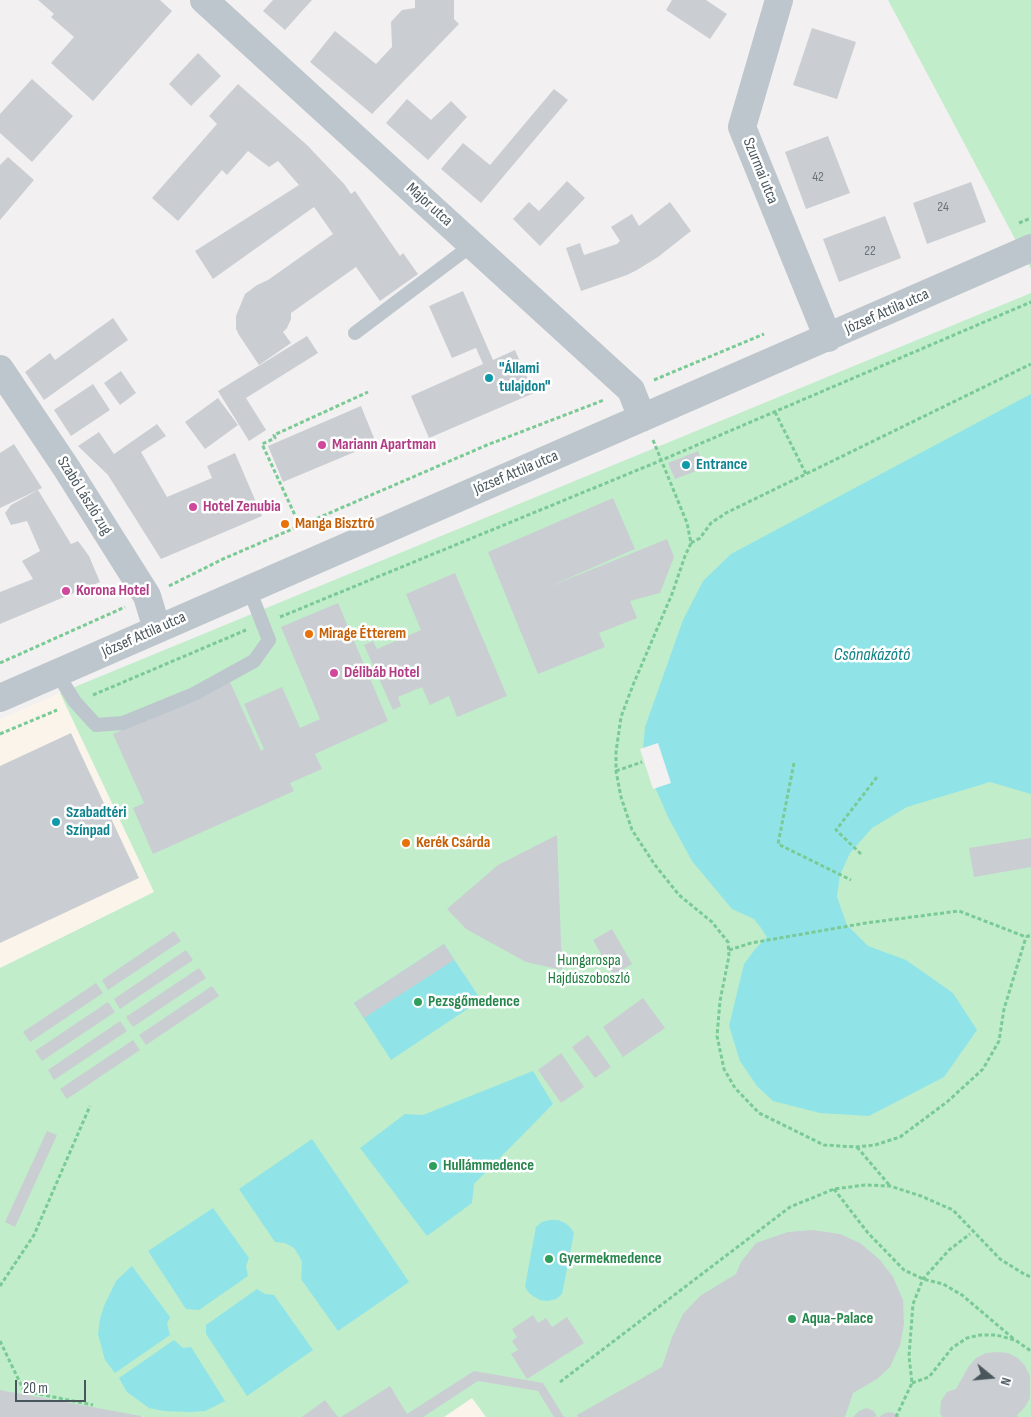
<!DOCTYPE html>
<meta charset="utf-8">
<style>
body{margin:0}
#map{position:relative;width:1031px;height:1417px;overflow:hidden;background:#f2f0f0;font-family:"Sofia Sans Condensed",sans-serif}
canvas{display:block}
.north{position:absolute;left:966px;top:1352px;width:50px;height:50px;-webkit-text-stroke:4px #fff;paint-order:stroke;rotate:107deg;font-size:14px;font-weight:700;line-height:20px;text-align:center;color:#49565c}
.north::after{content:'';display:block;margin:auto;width:18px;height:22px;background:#49565c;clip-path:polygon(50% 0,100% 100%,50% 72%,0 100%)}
.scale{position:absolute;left:15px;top:1380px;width:71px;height:22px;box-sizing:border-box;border:2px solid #49565c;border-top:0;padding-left:6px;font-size:15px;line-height:18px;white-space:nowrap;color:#49565c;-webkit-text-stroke:4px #fff;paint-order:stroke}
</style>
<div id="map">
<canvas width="1031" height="1417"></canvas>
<div class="north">N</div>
<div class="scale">20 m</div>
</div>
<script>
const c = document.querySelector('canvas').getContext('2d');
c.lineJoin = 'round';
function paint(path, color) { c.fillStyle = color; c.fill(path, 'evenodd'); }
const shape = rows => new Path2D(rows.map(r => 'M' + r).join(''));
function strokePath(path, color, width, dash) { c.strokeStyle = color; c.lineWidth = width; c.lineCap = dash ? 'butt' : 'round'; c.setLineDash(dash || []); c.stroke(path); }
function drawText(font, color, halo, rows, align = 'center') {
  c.font = font + ' "Sofia Sans Condensed",sans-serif'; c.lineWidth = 5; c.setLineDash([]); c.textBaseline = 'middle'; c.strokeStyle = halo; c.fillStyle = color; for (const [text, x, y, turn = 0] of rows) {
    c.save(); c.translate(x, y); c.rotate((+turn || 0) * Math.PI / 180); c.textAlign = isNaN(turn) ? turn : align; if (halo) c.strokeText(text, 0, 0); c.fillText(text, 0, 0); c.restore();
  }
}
paint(shape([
 [60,693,154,892,0,968,0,719],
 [472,1397,486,1417,444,1417]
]), '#fbf4eb');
paint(shape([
 [888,0,1031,0,1031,269],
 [1031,293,1031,1417,486,1417,472,1398,444,1417,0,1417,0,968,154,892,60,693]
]), '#c1edcb');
paint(shape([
 [1031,394,1031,794,990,782,907,807,872,828,850,853,840,875,837,897,847,925,868,946,906,960,953,993,977,1030,944,1077,869,1116,820,1113,773,1101,757,1086,740,1061,729,1026,744,964,756,948,767,937,761,928,754,919,732,909,692,861,668,817,652,780,643,749,645,727,683,620,703,581,731,554],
 [444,944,481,1000,391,1060,354,1003],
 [533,1071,553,1104,474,1184,472,1203,427,1236,360,1148,405,1114,423,1115],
 [312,1139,409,1282,338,1331,301,1279,302,1262,298,1254,294,1248,285,1243,275,1242,239,1189],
 [213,1208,249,1258,246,1266,248,1276,199,1310,186,1309,148,1251],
 [550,1220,558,1220,565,1223,570,1227,574,1233,562,1294,556,1299,548,1301,540,1300,533,1296,528,1292,525,1286,536,1227,542,1222],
 [132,1266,170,1317,167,1324,170,1335,115,1373,105,1360,98,1334,100,1319,104,1306,116,1281],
 [257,1289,265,1294,274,1295,313,1350,247,1396,206,1334,206,1325],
 [174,1340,183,1348,191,1347,225,1401,205,1411,190,1412,164,1411,149,1408,127,1392,119,1378]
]), '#90e4e8');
paint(shape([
 [658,743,671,783,653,789,640,749]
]), '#f2f0f0');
paint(shape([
 [38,0,160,0,172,11,93,101,51,63,74,37,51,17,54,14],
 [273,0,312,0,285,30,263,11],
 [415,0,454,0,454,19,459,24,372,114,310,62,335,31,376,64,392,47,391,22,402,10,415,8],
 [672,0,706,0,727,14,710,39,666,10],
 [812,28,856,42,837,99,793,85],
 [198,53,221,76,191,106,169,84],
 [32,79,73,116,32,162,0,133,0,114],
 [238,84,307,145,345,185,351,194,355,191,400,256,403,253,418,274,380,301,356,267,291,313,291,319,287,328,283,332,291,343,259,365,239,335,236,329,236,316,245,294,257,285,268,280,333,234,314,207,213,279,195,251,299,185,278,161,269,167,248,151,227,175,222,170,178,221,152,198,217,124,209,116],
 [554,89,568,100,481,203,441,169,463,143,490,165],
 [407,99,431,120,451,101,467,117,428,160,386,123],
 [828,136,850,193,806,209,785,152],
 [8,157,34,180,0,220,0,165],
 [567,181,585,198,540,246,513,219,529,202,539,211],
 [971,182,986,222,927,244,913,203],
 [670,202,691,231,658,257,637,270,627,275,581,291,566,248,580,243,584,255,617,244,620,241,611,227,632,214,639,226],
 [885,216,901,258,839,282,823,239],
 [463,291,493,360,515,350,534,393,429,438,411,396,483,364,476,348,452,358,429,306],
 [113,318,128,340,44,400,25,372,50,353,55,360],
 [307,336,318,353,246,398,266,430,249,441,218,391],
 [121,371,136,393,120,405,104,383],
 [93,384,110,410,71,436,54,410],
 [218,398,238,425,205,449,185,422],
 [361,406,376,443,283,482,268,446],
 [157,424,166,436,141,452,167,497,212,478,207,466,235,453,262,516,161,559,108,475,78,446,99,432,114,454],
 [14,444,42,488,0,508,0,453],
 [698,451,704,468,675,479,668,463],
 [38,490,71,544,78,541,89,556,100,582,0,624,0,592,33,579,22,561,40,551,27,521,11,525,5,513,11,505],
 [613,498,635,549,546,588,667,539,674,557,660,593,630,601,637,618,599,633,605,647,538,674,488,552],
 [455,573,507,696,457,717,449,696,430,705,422,687,398,697,401,706,393,710,364,645,373,641,377,649,421,630,406,594],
 [338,603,388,721,315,754,322,769,290,783,294,791,153,854,133,808,144,803,113,734,230,682,261,751,264,749,244,704,282,687,300,728,320,719,281,627],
 [71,733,139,878,0,943,0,766],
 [557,835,562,970,526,962,466,929,447,909,498,865],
 [1031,838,1031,867,974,877,969,848],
 [612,929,632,964,613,975,593,940],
 [174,931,181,941,108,990,102,980],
 [444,944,454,960,364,1018,354,1003],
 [186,950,193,960,120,1009,114,999],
 [199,968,206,978,133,1027,126,1017],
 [96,983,103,993,30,1042,23,1032],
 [212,986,219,996,146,1045,139,1035],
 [643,998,665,1028,623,1057,603,1027],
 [108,1002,115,1012,42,1061,35,1051],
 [120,1021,127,1031,54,1080,48,1070],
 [588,1035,611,1067,595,1078,572,1047],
 [133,1040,140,1050,67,1099,60,1089],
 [561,1053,584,1087,561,1103,538,1070],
 [47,1131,57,1135,15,1227,5,1222],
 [812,1230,840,1234,860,1243,880,1260,893,1277,903,1300,904,1324,900,1345,890,1367,877,1379,853,1393,845,1417,578,1417,577,1415,662,1367,672,1337,683,1314,700,1296,736,1274,741,1262,756,1243,788,1232],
 [533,1315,538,1323,546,1318,552,1327,567,1317,584,1343,527,1379,511,1354,518,1350,512,1341,517,1337,512,1329],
 [997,1352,1008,1353,1018,1358,1025,1366,1030,1376,1030,1398,1025,1407,1017,1415,1018,1417,943,1417,940,1414,941,1401,947,1392,956,1389,969,1366,976,1358,986,1353],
 [474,1371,543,1383,564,1417,554,1417,538,1391,478,1381,423,1417,341,1417,390,1386,407,1414],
 [0,1390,141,1416,141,1417,0,1417],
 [325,1400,338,1417,302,1417],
 [867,1408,874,1411,877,1417,853,1417,859,1411],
 [890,1412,897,1414,900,1417,879,1417,885,1413]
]), '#caced2');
strokePath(shape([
 [1019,223,1031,218],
 [654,380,764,334],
 [775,412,806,474],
 [653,440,687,523,691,543,685,556,672,594,633,685,621,717,616,752,616,771,621,797,632,830,655,865,679,895,712,922,728,942,729,956,720,1001,717,1036,724,1069,735,1088,759,1113,824,1145,856,1147,875,1145,900,1137,947,1102,983,1069,999,1041,1004,1009,1026,937],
 [300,526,262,444,275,438,274,435,368,392],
 [691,543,700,538,711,523,726,513,1031,364],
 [169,586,223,559,487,445,604,400],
 [280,617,662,460,1031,302],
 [0,663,125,607],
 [93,695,246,630],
 [0,734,57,710],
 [794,763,778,844,851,880],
 [616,771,642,762],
 [861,854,836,830,877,777],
 [729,950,751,943,866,923,959,911,1026,937,1031,935],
 [857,1147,890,1186],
 [834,1189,868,1233,904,1270,923,1279,943,1284,962,1295,1015,1340],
 [0,1286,34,1235,90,1106],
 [0,1341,24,1391,93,1405],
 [560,1382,790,1207,834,1189,865,1185,890,1186,921,1196,953,1210,1000,1259,1024,1274,1031,1277],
 [912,1383,929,1377,952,1348,967,1338,980,1335,996,1335,1015,1340,1031,1351],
 [896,1417,912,1383,909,1356,913,1304,923,1279,949,1250,970,1234]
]), '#7aca95', 3, [4, 2.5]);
strokePath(shape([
 [355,333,472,245],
 [57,673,75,702,96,725,123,723,194,694,254,661,269,640,249,589]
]), '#bcc6cc', 14);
strokePath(shape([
 [204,0,631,390,642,418],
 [779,0,742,127,828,338],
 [0,369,67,469,147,596,157,629],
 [0,698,1031,248]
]), '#bcc6cc', 28);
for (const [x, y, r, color] of [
 [489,378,5,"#0f9aa8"],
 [322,445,5,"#d1479c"],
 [686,465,5,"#0f9aa8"],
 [193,507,5,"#d1479c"],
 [285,524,5,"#e8710a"],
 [66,591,5,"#d1479c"],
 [309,634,5,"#e8710a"],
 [334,673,5,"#d1479c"],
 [56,822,5,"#0f9aa8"],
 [406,843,5,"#e8710a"],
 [418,1002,5,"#2e9e5b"],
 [433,1166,5,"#2e9e5b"],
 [549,1259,5,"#2e9e5b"],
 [792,1319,5,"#2e9e5b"]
]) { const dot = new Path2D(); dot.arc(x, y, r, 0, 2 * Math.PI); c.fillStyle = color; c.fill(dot); strokePath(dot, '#fff', 2); }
drawText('14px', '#69747a', null, [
 ["42",818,177],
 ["24",943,207],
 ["22",870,251]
]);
drawText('16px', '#49565c', '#fff', [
 ["Szurmai utca",760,171,68],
 ["Major utca",429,205,42],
 ["József Attila utca",887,312,-24],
 ["József Attila utca",516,473,-23],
 ["Szabó László zug",84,496,58],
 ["József Attila utca",144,635,-24]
]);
drawText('bold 16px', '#0d838f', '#fff', [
 ["\"Állami",499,369],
 ["tulajdon\"",499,387],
 ["Entrance",696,465],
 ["Szabadtéri",66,813],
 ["Színpad",66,831]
], 'left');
drawText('bold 16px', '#b23c85', '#fff', [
 ["Mariann Apartman",332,445],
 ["Hotel Zenubia",203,507],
 ["Korona Hotel",76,591],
 ["Délibáb Hotel",344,673]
], 'left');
drawText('bold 16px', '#c56008', '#fff', [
 ["Manga Bisztró",295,524],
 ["Mirage Étterem",319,634],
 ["Kerék Csárda",416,843]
], 'left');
drawText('16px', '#1c7b3c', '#fff', [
 ["Hungarospa",589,961],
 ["Hajdúszoboszló",589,979]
]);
drawText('bold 16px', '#27864d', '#fff', [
 ["Pezsgőmedence",428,1002],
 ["Hullámmedence",443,1166],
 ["Gyermekmedence",559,1259],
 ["Aqua-Palace",802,1319]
], 'left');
drawText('italic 18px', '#138287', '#fff', [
 ["Csónakázótó",872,655]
]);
</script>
